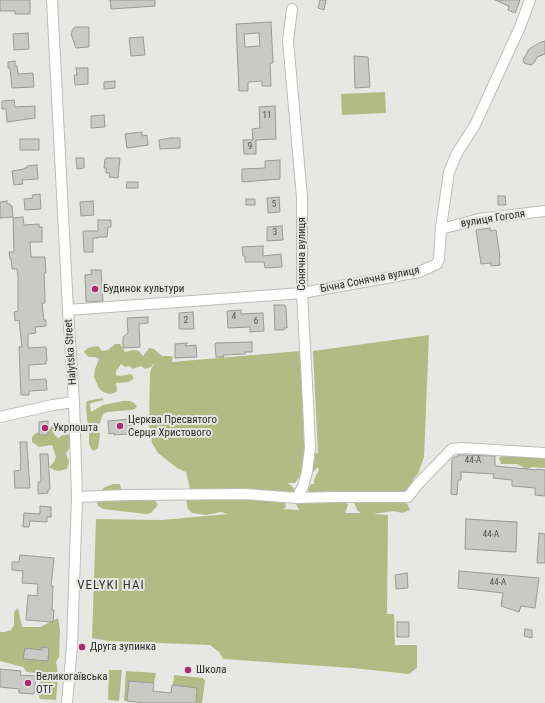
<!DOCTYPE html>
<meta charset="utf-8">
<style>
body{margin:0}
canvas{display:block;background:#e7e8e3}
</style>
<canvas width="545" height="703"></canvas>
<script>
const c = document.querySelector('canvas').getContext('2d');
c.lineJoin = 'round';
function paint(path, color) { c.fillStyle = color; c.fill(path, 'evenodd'); }
const shape = rows => new Path2D(rows.map(r => 'M' + r).join(''));
function strokePath(path, color, width, dash) { c.strokeStyle = color; c.lineWidth = width; c.lineCap = dash ? 'butt' : 'round'; c.setLineDash(dash || []); c.stroke(path); }
function drawText(font, color, halo, rows, align = 'center') {
  c.font = font + ' "Roboto Condensed",sans-serif'; c.lineWidth = 4; c.setLineDash([]); c.textBaseline = 'middle'; c.strokeStyle = halo; c.fillStyle = color; for (const [text, x, y, turn = 0] of rows) {
    c.save(); c.translate(x, y); c.rotate((+turn || 0) * Math.PI / 180); c.textAlign = isNaN(turn) ? turn : align; if (halo) c.strokeText(text, 0, 0); c.fillText(text, 0, 0); c.restore();
  }
}
paint(shape([
 [385,92,386,113,342,115,341,94],
 [429,335,424,457,418,474,413,479,416,484,408,490,395,495,344,494,343,492,328,492,324,496,312,497,308,490,311,484,314,484,314,480,319,470,318,467,313,472,310,471,314,452,318,454,313,351],
 [115,344,120,344,125,352,133,350,139,351,143,356,149,348,154,349,162,356,169,356,173,357,172,362,300,351,305,464,301,474,295,483,288,483,293,487,297,494,285,503,286,507,283,509,299,510,296,504,298,500,326,498,331,502,341,497,343,497,348,505,345,513,361,513,357,510,354,502,362,497,402,500,408,505,410,510,402,513,394,511,373,514,388,515,387,614,394,614,395,645,417,645,417,668,409,674,352,668,223,659,219,652,210,645,108,641,92,638,96,519,162,520,227,514,221,512,206,515,192,513,188,509,186,500,193,489,190,489,186,472,177,468,158,453,152,443,149,426,150,372,154,363,151,367,145,369,141,366,133,369,129,366,125,367,121,364,116,371,116,375,120,376,131,374,134,378,129,382,116,383,117,391,114,393,110,394,103,392,99,388,94,377,95,369,99,359,95,357,89,357,84,352,88,348,92,347,98,346,102,351,108,350],
 [102,398,104,400,91,403,90,405,91,412,103,405,123,401,130,401,134,403,137,406,135,409,131,410,107,412,103,414,100,423,95,426,90,426,88,424,87,419,86,406,87,401],
 [53,425,57,427,54,434,58,438,66,433,70,436,72,444,66,454,69,461,67,469,59,471,54,470,49,467,54,462,56,457,52,445,39,447,32,442,32,437,36,433,47,431],
 [92,430,95,430,99,431,100,435,98,448,94,451,92,450,89,444,89,434],
 [502,455,537,458,545,457,545,468,533,467,526,469,517,464,501,464,499,458],
 [113,484,120,484,123,499,154,499,158,505,151,513,146,514,103,509,98,506,97,503,103,488],
 [18,608,22,627,40,627,58,618,60,630,59,657,56,662,58,674,53,676,46,676,43,673,37,673,27,672,23,667,0,661,0,632,5,632,11,630,14,625,14,612],
 [109,670,122,670,119,701,108,700],
 [126,671,156,673,154,683,129,681,127,701,124,701],
 [174,675,203,678,205,681,202,703,196,703,197,688,173,685],
 [41,677,58,678,56,700,40,699,39,698]
]), '#b3bb85');
const building = shape([
 [0,0,30,0,30,14,15,14,15,11,0,11,0,0],
 [110,0,155,0,155,6,111,9,110,0],
 [320,0,326,0,324,10,318,8,320,0],
 [495,0,520,0,515,13,508,10,509,6,495,0],
 [271,22,273,63,270,63,271,86,262,86,262,81,248,82,248,91,239,91,236,24,271,22],
 [259,33,260,46,245,47,244,34,259,33],
 [75,27,89,27,89,47,76,48,71,34,73,29,75,27],
 [28,33,29,49,14,50,13,34,28,33],
 [143,37,145,55,131,56,129,38,143,37],
 [545,41,545,54,537,57,534,63,531,65,524,63,523,60,529,49,539,43,545,41],
 [354,56,368,57,370,87,355,88,354,56],
 [15,61,15,66,17,66,18,74,33,73,34,87,12,88,10,68,8,68,8,62,15,61],
 [76,68,88,68,88,84,75,85,74,75,77,75,76,68],
 [115,81,115,88,104,89,104,82,115,81],
 [14,100,15,107,35,106,35,118,7,122,6,109,2,109,2,101,14,100],
 [275,106,276,139,256,140,256,154,244,154,243,140,253,140,252,129,260,128,259,107,275,106],
 [104,115,105,127,91,128,91,116,104,115],
 [142,132,142,136,147,135,148,145,127,148,125,134,142,132],
 [171,138,180,138,180,148,160,149,159,140,171,138],
 [20,139,39,139,39,150,20,150,20,139],
 [76,158,84,158,84,168,77,169,76,158],
 [107,158,120,158,118,178,109,177,110,173,106,173,106,168,104,168,105,159,107,159,107,158],
 [280,160,280,179,242,182,242,169,265,168,265,161,280,160],
 [37,165,38,179,22,180,23,184,14,185,12,171,24,169,24,168,27,168,27,166,37,165],
 [127,182,138,182,138,188,126,188,127,182],
 [40,194,41,209,25,210,24,199,33,198,32,195,40,194],
 [498,196,505,196,506,205,498,205,498,196],
 [279,197,280,212,268,213,267,198,279,197],
 [246,199,255,199,255,205,246,205,246,199],
 [7,201,7,204,10,204,10,206,12,206,13,217,0,218,0,202,7,201],
 [93,201,94,215,81,216,80,202,93,201],
 [23,217,24,225,39,224,39,227,42,227,42,242,30,242,31,257,45,257,46,273,44,273,45,297,45,303,42,303,44,320,46,320,46,326,35,327,36,333,28,334,28,348,46,347,47,361,46,361,46,364,29,365,29,380,46,379,47,390,29,391,29,395,21,395,19,347,22,347,19,320,15,321,14,312,18,311,18,276,17,269,12,269,11,259,10,259,9,252,14,252,13,218,23,217],
 [98,220,111,220,111,227,108,227,107,237,98,237,98,238,93,238,93,252,84,252,83,231,98,231,98,220],
 [282,226,283,240,267,241,267,227,282,226],
 [490,228,490,231,496,230,500,257,499,257,500,265,491,266,491,263,481,264,476,230,490,228],
 [263,246,263,256,281,254,282,267,265,268,264,262,245,262,245,256,243,256,242,247,263,246],
 [91,270,101,270,103,301,86,302,85,275,92,274,91,270],
 [274,305,285,305,285,307,286,307,287,328,284,328,284,330,275,330,274,305],
 [241,310,241,314,263,313,264,331,250,332,250,327,228,328,227,311,241,310],
 [193,312,194,329,179,329,179,313,193,312],
 [148,317,148,323,139,324,140,347,123,348,123,337,128,333,127,318,148,317],
 [252,342,252,352,245,352,245,354,223,355,224,357,216,357,215,344,216,343,252,342],
 [187,343,185,346,196,345,197,357,175,358,175,344,187,343],
 [130,419,132,431,128,432,128,434,114,435,114,433,109,434,108,421,130,419],
 [48,421,48,435,39,435,39,422,48,421],
 [20,442,27,442,27,445,30,488,15,488,14,471,21,470,20,464,21,464,20,442],
 [40,454,48,454,50,489,48,490,48,493,38,494,38,482,41,482,40,454],
 [458,455,495,456,495,466,537,470,537,469,545,470,545,496,535,495,535,488,512,486,512,480,493,478,494,474,461,472,461,480,458,480,457,495,451,494,452,459,454,457,458,457,458,455],
 [40,506,51,507,51,517,47,517,47,522,30,521,29,527,23,527,24,513,40,514,40,506],
 [466,519,517,522,516,552,465,549,466,519],
 [539,533,545,534,545,563,537,563,539,533],
 [20,555,54,558,51,586,53,586,52,610,54,610,53,622,26,620,28,595,37,596,38,584,22,583,23,571,12,570,12,562,19,562,20,555],
 [459,571,539,578,535,608,521,606,519,612,501,606,503,593,458,588,459,571],
 [407,573,408,588,396,589,395,575,407,573],
 [397,622,409,622,409,637,397,637,397,622],
 [525,629,532,630,532,638,524,636,525,629],
 [42,647,49,648,48,661,23,659,25,648,42,650,42,647],
 [0,669,21,671,20,675,36,676,34,694,19,693,19,689,0,687,0,669],
 [129,681,154,683,153,691,171,693,172,685,197,688,196,703,144,703,127,701,129,681]
]);
paint(building, '#c9c9c5');
strokePath(building, '#999a96', 1);
const minor = shape([
 [52,0,68,310,74,402,77,497,72,646,67,703],
 [292,9,288,41,302,197,302,293,308,402,310,448,307,472,303,486,297,498],
 [441,229,479,219,545,211],
 [68,310,302,293,419,272,437,264,439,259,441,227,449,172,457,153,475,125,520,27,530,0],
 [0,417,53,405,74,402],
 [77,497,127,495,245,494,297,498,333,497,408,497,418,484,452,449,462,448,545,453]
]);
strokePath(minor, '#bcbdb9', 12);
strokePath(minor, '#fff', 10);
for (const [x, y, r, color] of [
 [95,289,4,"#af296e"],
 [120,426,4,"#af296e"],
 [45,428,4,"#af296e"],
 [82,647,4,"#af296e"],
 [188,670,4,"#af296e"],
 [28,683,4,"#af296e"]
]) { const dot = new Path2D(); dot.arc(x, y, r, 0, 2 * Math.PI); c.fillStyle = color; c.fill(dot); strokePath(dot, '#e7e8e3', 1.5); }
drawText('9px', '#525250', null, [
 ["11",267,116],
 ["9",250,147],
 ["5",274,205],
 ["3",275,233],
 ["4",234,317],
 ["2",186,321],
 ["6",256,322],
 ["44-А",473,461],
 ["44-А",491,535],
 ["44-А",498,583]
]);
drawText('11px', '#2a2a29', '#e7e8e3', [
 ["вулиця Гоголя",493,219,-9],
 ["Сонячна вулиця",302,254,-90],
 ["Бічна Сонячна вулиця",370,280,-11],
 ["Halytska Street",71,352,-94]
]);
drawText('11px', '#2a2a29', '#e7e8e3', [
 ["Будинок культури",103,289],
 ["Церква Пресвятого",128,420],
 ["Серця Христового",128,433],
 ["Укрпошта",53,428],
 ["Друга зупинка",90,647],
 ["Школа",196,670],
 ["Великогаївська",36,677],
 ["ОТГ",36,690]
], 'left');
c.letterSpacing = '1px';
drawText('13px', '#353632', '#e7e8e3', [
 ["VELYKI HAI",111,586]
]);
c.letterSpacing = '0px';
</script>
